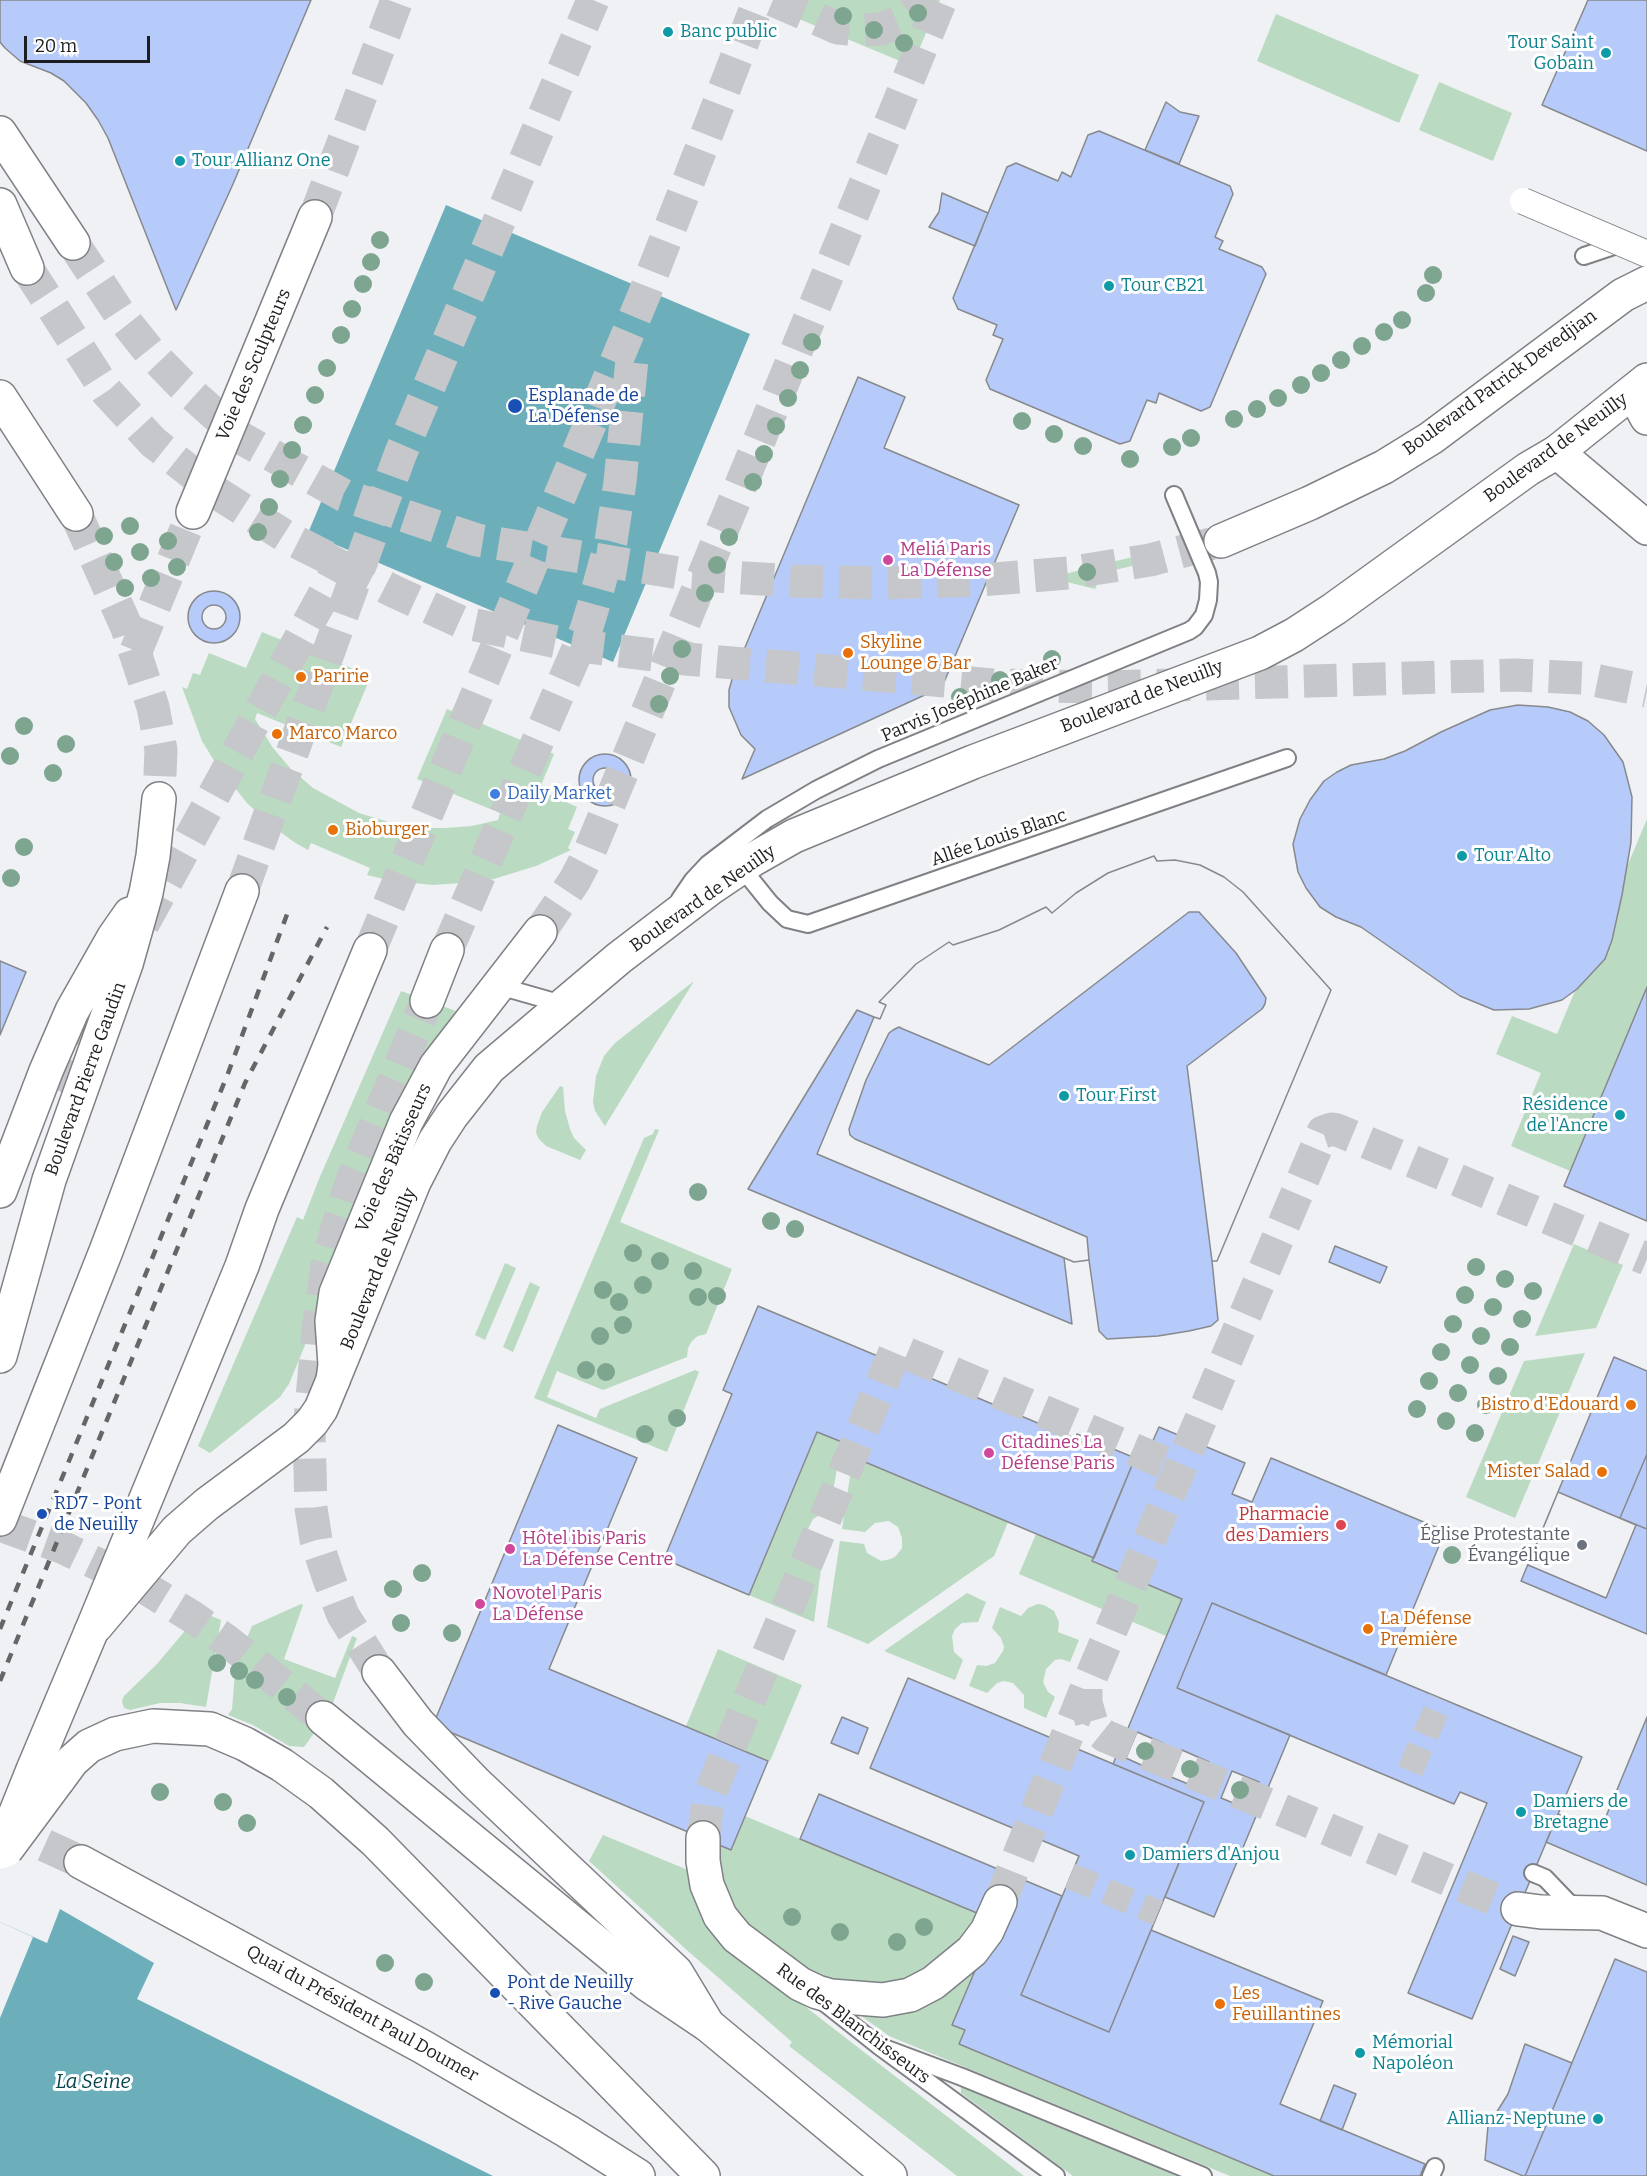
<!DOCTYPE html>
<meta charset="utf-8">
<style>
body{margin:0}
#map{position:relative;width:1647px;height:2176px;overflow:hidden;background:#eff1f5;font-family:Bitter,serif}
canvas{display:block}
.scale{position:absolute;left:24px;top:36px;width:126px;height:27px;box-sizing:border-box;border:3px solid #1d1e1f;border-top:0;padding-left:8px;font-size:18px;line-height:21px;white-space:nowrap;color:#1d1e1f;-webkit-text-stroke:4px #fff;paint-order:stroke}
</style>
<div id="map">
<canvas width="1647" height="2176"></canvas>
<div class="scale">20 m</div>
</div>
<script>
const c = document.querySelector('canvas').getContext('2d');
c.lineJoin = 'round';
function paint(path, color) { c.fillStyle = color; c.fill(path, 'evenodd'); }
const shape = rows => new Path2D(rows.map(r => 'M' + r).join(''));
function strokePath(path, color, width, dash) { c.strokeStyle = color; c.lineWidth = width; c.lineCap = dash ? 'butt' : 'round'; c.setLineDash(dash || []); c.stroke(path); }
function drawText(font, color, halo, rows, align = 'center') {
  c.font = font + ' Bitter,serif'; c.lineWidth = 6; c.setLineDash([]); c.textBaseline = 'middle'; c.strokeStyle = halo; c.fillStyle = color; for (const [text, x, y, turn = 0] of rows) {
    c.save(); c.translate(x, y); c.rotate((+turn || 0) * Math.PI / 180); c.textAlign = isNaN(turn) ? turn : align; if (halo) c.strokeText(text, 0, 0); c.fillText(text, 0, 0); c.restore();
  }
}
paint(shape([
 [793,0,940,0,912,66,787,14],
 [1276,14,1419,75,1399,123,1257,61],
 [1439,82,1512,113,1493,161,1419,130],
 [1136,556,1132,566,1102,573,1095,589,1067,582,1063,579,1065,574],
 [262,632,371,676,341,747,257,713,255,719,273,748,291,769,313,788,359,813,395,824,421,828,446,828,472,826,498,820,500,813,417,779,447,709,554,754,539,790,577,807,568,829,575,832,568,848,571,850,536,866,487,881,433,885,392,881,367,875,370,868,311,843,308,850,294,842,268,823,247,803,218,767,202,741,182,687,187,689,193,673,200,675,209,653,246,668],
 [1647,819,1647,987,1570,1171,1511,1146,1541,1073,1496,1054,1512,1016,1557,1034],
 [694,981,605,1126,595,1111,593,1102,596,1076,604,1056,615,1043],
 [401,991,456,1011,420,1066,289,1384,280,1397,210,1453,198,1446,297,1217,303,1220,319,1179],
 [560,1086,563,1087,565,1111,570,1129,574,1138,586,1150,580,1160,546,1146,539,1139,536,1133,537,1126,542,1112],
 [655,1129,659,1130,620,1222,732,1269,706,1334,698,1336,692,1341,688,1348,687,1357,603,1390,557,1371,547,1397,596,1418,600,1409,695,1370,699,1372,667,1452,534,1398,644,1138,653,1134],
 [1574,1244,1623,1265,1596,1328,1535,1336],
 [505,1263,516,1268,485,1340,475,1335],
 [530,1282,540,1287,513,1352,503,1347],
 [1585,1353,1515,1518,1466,1497,1524,1361],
 [817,1432,844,1443,840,1452,829,1514,821,1514,813,1519,807,1531,808,1541,811,1546,819,1552,823,1553,814,1622,749,1595],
 [853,1457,1008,1522,994,1556,868,1644,827,1627,840,1541,864,1544,867,1553,881,1561,891,1559,896,1556,902,1548,902,1538,898,1527,889,1521,875,1523,865,1532,842,1529],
 [1036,1534,1094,1558,1093,1562,1182,1599,1166,1636,1019,1574],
 [967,1593,986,1602,978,1622,962,1623,955,1629,952,1636,954,1652,963,1660,955,1680,884,1651],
 [301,1604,303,1605,284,1659,335,1678,352,1636,357,1638,330,1711,304,1747,289,1746,253,1725,228,1715,232,1709,238,1637,246,1640,252,1626],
 [1038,1604,1044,1605,1054,1611,1059,1622,1058,1632,1079,1640,1070,1662,1061,1659,1055,1660,1046,1669,1043,1682,1048,1692,1055,1697,1046,1718,1024,1708,1024,1695,1013,1683,1004,1681,997,1683,987,1693,969,1686,977,1665,986,1666,995,1663,1003,1651,1004,1647,1001,1638,992,1628,1000,1607,1021,1616,1028,1608],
 [209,1615,221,1620,206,1707,180,1703,160,1703,130,1710,124,1708,122,1701,124,1696,157,1664,189,1626],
 [718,1649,802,1685,770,1761,686,1726],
 [745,1816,984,1916,973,1933,903,1985,840,1984,809,1972,758,1936,726,1901,715,1844,731,1849],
 [603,1835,688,1870,736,1953,1024,2176,957,2176,789,2046,792,2042,689,1952,589,1861],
 [980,1958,953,2025,965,2030,959,2044,1274,2176,1230,2176,889,2036,860,2015],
 [961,2088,963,2088,1176,2176,1073,2176,961,2093]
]), '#badac2');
paint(shape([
 [446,205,750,334,613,662,308,533],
 [60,1909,154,1963,137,1999,493,2176,0,2176,0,1922,47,1943]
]), '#6cafbb');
paint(shape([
 [0,1922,33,1937,0,2018]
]), '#eff1f5');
const building = shape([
 [0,0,311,0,233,184,176,310,108,138,98,120,86,103,64,81,51,73,20,61,5,48,0,42,0,0],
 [1588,0,1647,0,1647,151,1542,105,1588,0],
 [1166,102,1180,112,1199,116,1179,164,1145,150,1166,102],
 [1099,131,1230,186,1233,194,1215,237,1223,241,1219,249,1262,267,1266,274,1210,407,1201,411,1159,393,1156,403,1147,400,1130,441,1120,444,990,389,986,380,1003,339,993,335,997,325,958,309,953,298,1007,167,1016,163,1058,181,1062,172,1071,177,1088,135,1099,131],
 [942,193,988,213,975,246,929,227,939,212,942,193],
 [858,377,905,397,884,448,1019,505,942,687,742,779,755,749,741,735,729,707,729,690,733,676,858,377],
 '188 617a26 26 0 1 1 52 0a26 26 0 1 1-52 0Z',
 '202 617a12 12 0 1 1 24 0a12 12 0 1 1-24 0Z',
 [1518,705,1548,707,1570,712,1588,721,1604,735,1623,762,1632,797,1631,842,1622,895,1612,940,1605,959,1577,989,1562,1000,1529,1009,1494,1010,1460,996,1361,927,1336,917,1320,907,1306,888,1298,872,1293,844,1300,819,1310,800,1324,781,1337,772,1351,765,1384,759,1405,751,1441,732,1490,710,1518,705],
 '579 780a26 26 0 1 1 52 0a26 26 0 1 1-52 0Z',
 '593 780a12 12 0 1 1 24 0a12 12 0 1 1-24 0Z',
 [1154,856,1157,861,1175,860,1200,865,1224,877,1243,892,1331,990,1217,1261,1212,1261,1218,1320,1211,1326,1189,1331,1158,1336,1107,1339,1099,1331,1089,1260,1074,1262,817,1154,874,1017,880,1019,886,1005,879,1002,916,964,949,942,953,945,999,930,1046,907,1052,913,1076,893,1108,873,1154,856],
 [1154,856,1157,861,1175,860,1200,865,1224,877,1243,892,1331,990,1217,1261,1212,1261,1187,1066,1262,1009,1265,1004,1266,998,1236,953,1199,912,1189,912,989,1065,903,1029,899,1027,893,1030,889,1033,866,1080,849,1129,850,1135,855,1139,1087,1237,1089,1260,1074,1262,817,1154,874,1017,880,1019,886,1005,879,1002,916,964,949,942,953,945,999,930,1046,907,1052,913,1076,893,1108,873,1154,856],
 [0,961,26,972,0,1035,0,961],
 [1647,987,1647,1221,1564,1186,1647,987],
 [857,1010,874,1017,817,1154,1064,1258,1072,1324,748,1189,857,1010],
 [1335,1246,1387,1267,1380,1283,1329,1262,1335,1246],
 [758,1306,1076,1439,1077,1434,1135,1458,1094,1558,853,1457,857,1448,817,1432,749,1595,664,1559,732,1394,723,1390,758,1306],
 [1614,1357,1647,1371,1647,1454,1620,1518,1647,1529,1647,1634,1521,1581,1614,1357],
 [558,1425,637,1458,549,1669,768,1761,731,1850,433,1725,558,1425],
 [1159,1427,1245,1463,1232,1494,1252,1502,1271,1458,1445,1531,1386,1675,1212,1603,1177,1688,1290,1735,1214,1917,1165,1897,1204,1802,1113,1764,1182,1599,1092,1561,1135,1458,1144,1461,1159,1427],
 [1137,1732,1163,1743,1152,1770,1126,1758,1137,1732],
 [1182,1750,1209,1762,1198,1788,1171,1777,1182,1750],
 [1232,1771,1259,1782,1248,1809,1221,1798,1232,1771],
 [1647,1454,1647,1529,1620,1518,1647,1454],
 [1558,1492,1636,1525,1606,1598,1528,1565,1558,1492],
 [1212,1603,1582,1757,1472,2019,1408,1993,1487,1803,1460,1792,1454,1804,1177,1688,1212,1603],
 [908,1678,1204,1802,1109,2032,1021,1995,1079,1856,870,1768,908,1678],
 [842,1717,868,1728,858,1754,831,1743,842,1717],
 [1647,1717,1647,1885,1546,1842,1558,1814,1600,1831,1647,1717],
 [819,1794,1062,1896,1021,1995,1109,2032,1151,1930,1323,2001,1280,2104,1425,2164,1420,2176,1274,2176,959,2044,965,2030,952,2025,996,1921,800,1839,819,1794],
 [1513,1936,1529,1942,1515,1976,1500,1969,1513,1936],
 [1615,1959,1647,1972,1647,2176,1525,2176,1615,1959],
 [1525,2044,1572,2063,1525,2176,1523,2176,1485,2160,1488,2126,1508,2094,1525,2044],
 [1334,2085,1356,2094,1342,2130,1320,2121,1334,2085]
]);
paint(building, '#b7cbfa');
strokePath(building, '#87898d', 1.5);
strokePath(shape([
 [1410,1771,1441,1699],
 [1070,1876,1158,1913]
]), '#c5c7ca', 26, [26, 13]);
strokePath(shape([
 [773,0,838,28,859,30,881,29,902,21,929,0],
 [315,217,397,0],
 [136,651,193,512],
 [540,932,575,880,589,853,941,0],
 [1086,1689,1086,1703,1092,1723,1095,1728,1105,1736,1518,1909],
 [703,1838,709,1796,896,1349,1168,1464,1174,1470,1176,1480],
 [1000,1902,1086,1689,1323,1132,1332,1129,1337,1130,1647,1259]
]), '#c5c7ca', 33, [33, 16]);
strokePath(shape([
 [27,268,107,392,153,442,217,493,285,536,393,591,461,622,572,645,686,659,993,685,1105,687,1514,675,1584,678,1647,691]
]), '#c5c7ca', 33, [33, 16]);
strokePath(shape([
 [73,243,121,316,149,351,180,383,241,438,343,495,477,540,685,574,792,581,882,583,981,580,1068,573,1150,560,1221,541],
 [76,514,127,628,153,707,161,750,159,799],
 [0,1525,64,1548,139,1584,191,1616,227,1641,323,1718],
 [0,1825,81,1862]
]), '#c5c7ca', 33, [33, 16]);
strokePath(shape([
 [242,891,400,455,593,0],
 [143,924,349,549],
 [370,950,644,295,759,0],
 [447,950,586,630,593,607,611,541,620,482,633,349],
 [52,1087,109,985],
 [379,1672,343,1615,329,1579,316,1540,311,1508,309,1431,318,1332,327,1265,339,1221,353,1178,427,1001]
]), '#c5c7ca', 33, [33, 16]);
const service = shape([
 [1584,256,1623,243],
 [741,867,770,903,787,919,808,924,1287,758],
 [680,899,693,880,708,864,767,819,816,790,878,759,1189,631,1195,627,1204,615,1208,600,1209,582,1207,573,1174,495],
 [499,986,562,1004],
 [1533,1873,1545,1878,1568,1902,1579,1909],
 [821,2000,879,2046,1056,2176],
 [879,2046,962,2077,1203,2176],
 [1431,2176,1435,2167]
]);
const minor = shape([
 [193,512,315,217],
 [333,1380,335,1365,332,1321,336,1293,406,1122,436,1066,540,932],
 [703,1838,703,1861,707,1885,720,1916,728,1926,737,1937,800,1984,817,1992,831,1996,883,2000,910,1995,933,1983,972,1951,987,1931,1000,1902],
 [1518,1909,1541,1912,1602,1913,1647,1931]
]);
const secondary = shape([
 [0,205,27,268],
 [1633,392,1647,418],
 [1557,452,1647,528]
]);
const primary = shape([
 [0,133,73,243],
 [0,397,76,514],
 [1221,541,1310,503,1384,467,1431,438,1623,295,1647,283],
 [0,1191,46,1071,72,1011,114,937,130,914],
 [0,1356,49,1180,126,964,146,893,153,856,159,799],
 [96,1626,177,1530,207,1504,296,1438,312,1422,321,1409,333,1380,414,1182,435,1141,452,1115,489,1068,619,958,712,887,752,860,794,836,973,762,1260,653,1294,635,1334,609,1528,469,1557,452,1647,380],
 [323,1718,647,1984,708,2025,890,2176],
 [58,1780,72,1761,89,1746,115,1734,153,1726,210,1729,245,1744,282,1765,321,1793,375,1841,703,2176],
 [81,1862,423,2047,567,2131,638,2176]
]);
const trunk = shape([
 [33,1770,91,1632]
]);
const motorway = shape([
 [427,1001,447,950],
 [0,1519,106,1251,242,891],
 [91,1632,242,1266,262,1209,370,950],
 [379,1672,418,1723,475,1782,676,1972,708,2025]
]);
strokePath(service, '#7f8185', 20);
strokePath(minor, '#7f8185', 36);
strokePath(secondary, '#7f8185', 36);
strokePath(primary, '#7f8185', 36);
strokePath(trunk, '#7f8185', 36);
strokePath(motorway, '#7f8185', 36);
strokePath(service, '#fff', 16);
strokePath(minor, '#fff', 33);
strokePath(secondary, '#fff', 33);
strokePath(primary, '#fff', 33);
strokePath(trunk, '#fff', 33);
strokePath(motorway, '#fff', 33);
strokePath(shape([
 [0,1629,227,1076,289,909],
 [0,1681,245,1083,327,927]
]), '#656668', 4.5, [10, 10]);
const pedestrianBridge = shape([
 [1523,201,1647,254]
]);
const primaryBridge = shape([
 [6,1850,58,1780]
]);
const trunkBridge = shape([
 [0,1852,33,1770]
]);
strokePath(pedestrianBridge, '#7f8185', 28, []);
strokePath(primaryBridge, '#7f8185', 36, []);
strokePath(trunkBridge, '#7f8185', 36, []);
strokePath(pedestrianBridge, '#fff', 26);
strokePath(primaryBridge, '#fff', 33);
strokePath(trunkBridge, '#fff', 33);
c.fillStyle = '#7da58f';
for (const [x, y] of [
 [918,13],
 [843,16],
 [874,30],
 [904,43],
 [380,240],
 [371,262],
 [1433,275],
 [363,284],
 [1426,293],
 [352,309],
 [1402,320],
 [1384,332],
 [341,335],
 [812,342],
 [1362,346],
 [1341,360],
 [327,368],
 [800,370],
 [1321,373],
 [1301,385],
 [315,395],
 [788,398],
 [1278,398],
 [1257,409],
 [1234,419],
 [1022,421],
 [303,425],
 [776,426],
 [1054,434],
 [1191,438],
 [1083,446],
 [1172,447],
 [292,450],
 [764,454],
 [1130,459],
 [280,479],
 [753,482],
 [269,507],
 [130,526],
 [258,532],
 [104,536],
 [729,537],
 [168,541],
 [140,552],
 [114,562],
 [717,565],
 [177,567],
 [1087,572],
 [151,578],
 [125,588],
 [705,593],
 [682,649],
 [1052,659],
 [670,676],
 [1000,680],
 [960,697],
 [659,704],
 [24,726],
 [66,744],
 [10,756],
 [53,773],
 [24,847],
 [11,878],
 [698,1192],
 [771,1221],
 [795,1229],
 [633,1253],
 [660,1261],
 [1476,1267],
 [693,1271],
 [1505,1279],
 [643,1285],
 [603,1290],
 [1533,1291],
 [1465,1295],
 [717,1296],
 [698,1297],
 [619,1302],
 [1493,1307],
 [1522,1319],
 [1453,1324],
 [623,1325],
 [600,1336],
 [1481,1336],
 [1510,1347],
 [1441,1352],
 [1470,1365],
 [586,1370],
 [606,1372],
 [1498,1376],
 [1429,1381],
 [1458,1393],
 [1486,1405],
 [1417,1409],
 [677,1418],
 [1446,1421],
 [1475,1433],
 [645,1434],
 [1452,1555],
 [422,1573],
 [393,1589],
 [401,1623],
 [452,1633],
 [217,1663],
 [239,1671],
 [255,1680],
 [287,1697],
 [1145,1751],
 [1190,1769],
 [1240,1790],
 [160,1792],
 [223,1802],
 [247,1823],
 [792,1917],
 [924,1927],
 [840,1932],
 [897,1942],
 [385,1963],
 [424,1982]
]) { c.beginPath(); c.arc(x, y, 9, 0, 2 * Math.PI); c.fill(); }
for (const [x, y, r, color] of [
 [668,32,6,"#0f9aa8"],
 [1606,53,6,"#0f9aa8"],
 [180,161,6,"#0f9aa8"],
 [1109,286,6,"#0f9aa8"],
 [515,406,8,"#1a4fb4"],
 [888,560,6,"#d1479c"],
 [848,653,6,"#e8710a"],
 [301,677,6,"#e8710a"],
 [277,734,6,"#e8710a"],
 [495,794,6,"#3f7fe0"],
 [333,830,6,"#e8710a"],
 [1462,856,6,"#0f9aa8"],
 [1064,1096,6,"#0f9aa8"],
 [1620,1115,6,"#0f9aa8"],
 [1631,1405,6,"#e8710a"],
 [989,1453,6,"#d1479c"],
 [1602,1472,6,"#e8710a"],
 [42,1514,6,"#1a4fb4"],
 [1341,1525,6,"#e0444e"],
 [1582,1545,6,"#6b7280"],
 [510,1549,6,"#d1479c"],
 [480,1604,6,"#d1479c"],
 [1368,1629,6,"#e8710a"],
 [1521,1812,6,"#0f9aa8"],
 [1130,1855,6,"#0f9aa8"],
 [495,1993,6,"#1a4fb4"],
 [1220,2004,6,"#e8710a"],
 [1360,2053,6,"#0f9aa8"],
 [1598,2119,6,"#0f9aa8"]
]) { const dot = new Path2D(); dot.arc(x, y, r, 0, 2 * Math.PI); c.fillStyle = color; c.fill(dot); strokePath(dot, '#fff', 2); }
drawText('18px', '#0d838f', '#fff', [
 ["Banc public",680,32],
 ["Tour Saint",1594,43,"right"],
 ["Gobain",1594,64,"right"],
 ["Tour Allianz One",192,161],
 ["Tour CB21",1121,286],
 ["Tour Alto",1474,856],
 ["Tour First",1076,1096],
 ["Résidence",1608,1105,"right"],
 ["de l'Ancre",1608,1126,"right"],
 ["Damiers de",1533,1802],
 ["Bretagne",1533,1823],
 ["Damiers d'Anjou",1142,1855],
 ["Mémorial",1372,2043],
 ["Napoléon",1372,2064],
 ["Allianz-Neptune",1586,2119,"right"]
], 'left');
drawText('18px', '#1d1e1f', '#fff', [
 ["Voie des Sculpteurs",254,365,-67],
 ["Boulevard Patrick Devedjian",1500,383,-36],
 ["Boulevard de Neuilly",1556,448,-36],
 ["Boulevard de Neuilly",1142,697,-21],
 ["Parvis Joséphine Baker",970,700,-23],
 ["Allée Louis Blanc",999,838,-19],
 ["Boulevard de Neuilly",703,899,-35],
 ["Boulevard Pierre Gaudin",86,1079,-70],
 ["Voie des Bâtisseurs",394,1158,-66],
 ["Boulevard de Neuilly",379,1269,-68],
 ["Quai du Président Paul Doumer",362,2014,29],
 ["Rue des Blanchisseurs",853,2024,37]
]);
drawText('18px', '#164399', '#fff', [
 ["Esplanade de",528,396],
 ["La Défense",528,417],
 ["RD7 - Pont",54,1504],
 ["de Neuilly",54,1525],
 ["Pont de Neuilly",507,1983],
 ["- Rive Gauche",507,2004]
], 'left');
drawText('18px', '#b23c85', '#fff', [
 ["Meliá Paris",900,550],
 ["La Défense",900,571],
 ["Citadines La",1001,1443],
 ["Défense Paris",1001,1464],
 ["Hôtel ibis Paris",522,1539],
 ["La Défense Centre",522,1560],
 ["Novotel Paris",492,1594],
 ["La Défense",492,1615]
], 'left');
drawText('18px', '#c56008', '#fff', [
 ["Skyline",860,643],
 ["Lounge & Bar",860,664],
 ["Paririe",313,677],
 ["Marco Marco",289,734],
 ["Bioburger",345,830],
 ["Bistro d'Edouard",1619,1405,"right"],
 ["Mister Salad",1590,1472,"right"],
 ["La Défense",1380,1619],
 ["Première",1380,1640],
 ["Les",1232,1994],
 ["Feuillantines",1232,2015]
], 'left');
drawText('18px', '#366cbe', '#fff', [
 ["Daily Market",507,794]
], 'left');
drawText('18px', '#be3a42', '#fff', [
 ["Pharmacie",1329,1515],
 ["des Damiers",1329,1536]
], 'right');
drawText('18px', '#5b616d', '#fff', [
 ["Église Protestante",1570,1535],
 ["Évangélique",1570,1556]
], 'right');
drawText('italic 20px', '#06464f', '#fff', [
 ["La Seine",93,2082]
]);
</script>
